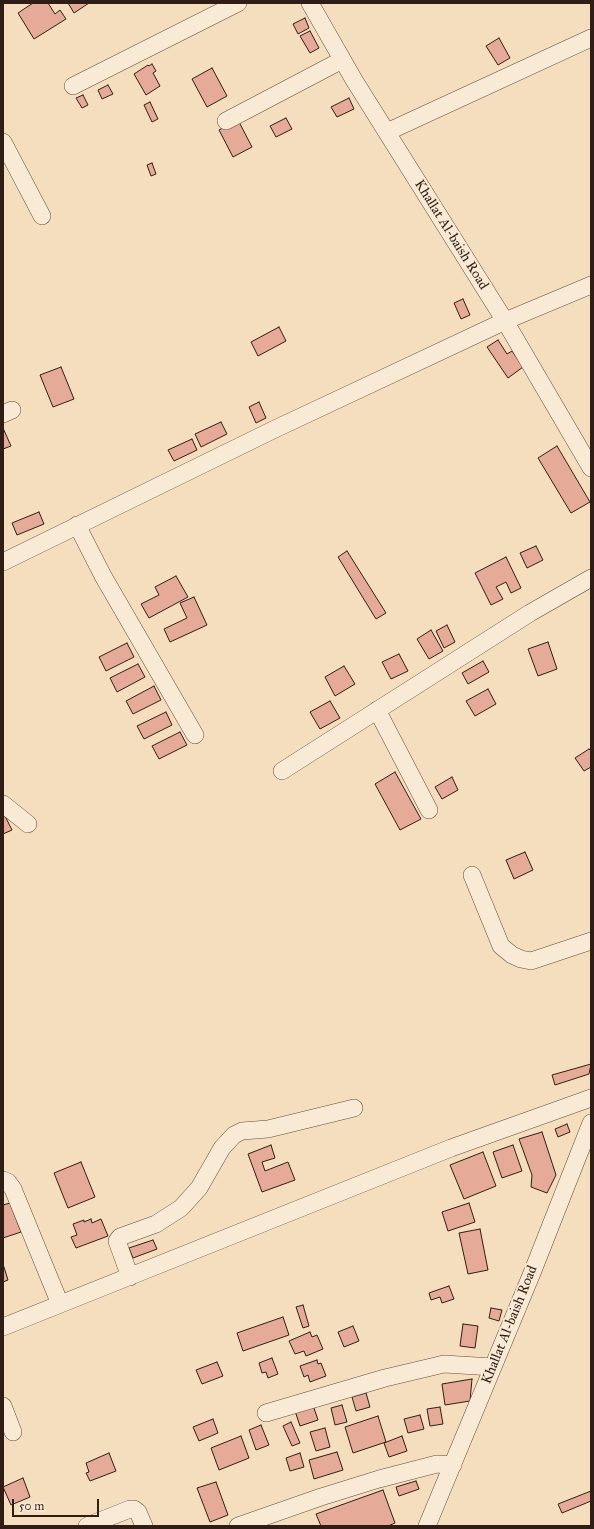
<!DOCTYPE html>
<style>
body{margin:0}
#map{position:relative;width:594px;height:1529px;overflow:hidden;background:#f5debd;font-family:"IM FELL Great Primer",serif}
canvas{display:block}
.frame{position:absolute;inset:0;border:4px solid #301e16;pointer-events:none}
.scale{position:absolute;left:12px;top:1499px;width:87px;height:18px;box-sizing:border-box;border:2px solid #301e16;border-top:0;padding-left:5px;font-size:12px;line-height:14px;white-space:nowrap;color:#301e16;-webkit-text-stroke:3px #f8ead4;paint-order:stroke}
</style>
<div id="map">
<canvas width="594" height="1529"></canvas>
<div class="frame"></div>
<div class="scale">50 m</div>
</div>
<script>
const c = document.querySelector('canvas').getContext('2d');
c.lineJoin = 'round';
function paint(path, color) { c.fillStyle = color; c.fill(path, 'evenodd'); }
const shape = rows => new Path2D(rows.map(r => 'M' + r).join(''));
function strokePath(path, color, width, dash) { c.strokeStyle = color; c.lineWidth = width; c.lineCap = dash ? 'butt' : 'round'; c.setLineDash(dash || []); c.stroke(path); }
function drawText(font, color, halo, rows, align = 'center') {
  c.font = font + ' "IM FELL Great Primer",serif'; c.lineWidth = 4; c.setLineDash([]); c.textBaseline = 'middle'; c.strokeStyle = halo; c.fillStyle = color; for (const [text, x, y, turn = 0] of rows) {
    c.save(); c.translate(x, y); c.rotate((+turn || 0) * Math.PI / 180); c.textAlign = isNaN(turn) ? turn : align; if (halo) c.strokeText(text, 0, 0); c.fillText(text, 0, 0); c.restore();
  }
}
const building = shape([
 [33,3,48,3,55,14,60,10,66,19,34,39,18,13,33,3],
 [68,3,89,3,74,13,68,3],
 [305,18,309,28,298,34,293,24,305,18],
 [310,31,319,48,310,53,300,36,310,31],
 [499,38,510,58,498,65,486,46,499,38],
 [152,64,156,71,153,73,160,86,146,95,134,74,148,65,149,66,152,64],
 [212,68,227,96,207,107,192,79,212,68],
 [108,85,113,94,102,99,98,90,108,85],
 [83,95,88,105,82,108,76,98,83,95],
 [349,98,354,109,337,117,331,107,349,98],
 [150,102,158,119,152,122,144,105,150,102],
 [286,118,292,129,276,137,270,126,286,118],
 [238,120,252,147,233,157,219,130,238,120],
 [152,163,156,174,151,176,147,165,152,163],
 [463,299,470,315,461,319,454,303,463,299],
 [279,327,286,341,258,356,251,342,279,327],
 [498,340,507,354,512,351,523,367,508,378,487,347,498,340],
 [61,367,74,399,53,407,40,375,61,367],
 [259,402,266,418,256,423,249,407,259,402],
 [221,422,227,434,201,447,195,434,221,422],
 [3,428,11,446,3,449,3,428],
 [192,439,197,450,174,461,168,450,192,439],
 [557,446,590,502,571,513,538,458,557,446],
 [39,512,44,524,17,535,12,523,39,512],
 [536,546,543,560,527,568,520,553,536,546],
 [347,551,386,613,376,619,338,557,347,551],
 [506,557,521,588,511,593,506,582,496,587,503,599,491,605,475,573,506,557],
 [176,576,188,597,149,618,141,604,159,595,155,587,176,576],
 [194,597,207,625,170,642,164,629,187,618,180,603,194,597],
 [447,625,455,642,444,648,436,631,447,625],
 [431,630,443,651,429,659,417,639,431,630],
 [548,642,557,669,538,676,528,649,548,642],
 [127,643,134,657,106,671,99,657,127,643],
 [399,654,408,671,391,679,382,662,399,654],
 [483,661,489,672,468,684,462,673,483,661],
 [138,664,145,677,117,692,110,678,138,664],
 [344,666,355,684,335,696,325,677,344,666],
 [154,686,161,700,133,714,126,701,154,686],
 [488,689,496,704,475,716,466,701,488,689],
 [330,701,340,718,320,729,310,712,330,701],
 [166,712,172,725,144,739,137,726,166,712],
 [180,732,187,745,159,759,152,746,180,732],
 [589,749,591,751,591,767,584,771,575,758,589,749],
 [395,772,421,819,400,830,375,784,395,772],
 [452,777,458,790,442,799,435,787,452,777],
 [4,814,12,830,3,834,3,815,4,814],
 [525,852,533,870,514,879,506,860,525,852],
 [591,1064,589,1074,555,1085,552,1075,591,1064],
 [567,1124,570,1132,558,1137,555,1129,567,1124],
 [542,1132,556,1175,547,1193,531,1187,532,1175,519,1139,542,1132],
 [271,1145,275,1158,262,1162,265,1171,288,1162,295,1180,262,1192,248,1154,271,1145],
 [513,1145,522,1171,502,1178,493,1152,513,1145],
 [483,1152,496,1186,464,1199,450,1165,483,1152],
 [81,1162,95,1197,68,1208,54,1173,81,1162],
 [10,1203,21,1232,3,1238,3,1205,10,1203],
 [469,1203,475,1222,448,1231,442,1212,469,1203],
 [91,1219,92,1223,101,1219,108,1236,76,1248,71,1237,77,1235,73,1224,84,1220,84,1222,91,1219],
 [480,1229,488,1270,468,1274,459,1233,480,1229],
 [153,1240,157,1249,133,1258,129,1248,153,1240],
 [3,1264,8,1280,3,1282,3,1264],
 [449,1286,454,1299,442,1303,440,1297,431,1300,429,1293,449,1286],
 [303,1305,309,1326,303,1328,296,1307,303,1305],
 [491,1308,502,1310,499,1321,489,1318,491,1308],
 [283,1317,289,1335,243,1351,237,1333,283,1317],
 [463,1324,478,1326,475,1348,460,1346,463,1324],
 [353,1326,359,1341,344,1347,338,1332,353,1326],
 [310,1332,312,1337,317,1335,323,1349,306,1356,304,1351,295,1354,289,1341,310,1332],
 [272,1358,278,1374,268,1378,266,1372,262,1373,259,1363,272,1358],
 [317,1360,318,1364,321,1363,326,1376,310,1382,308,1375,304,1377,300,1366,317,1360],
 [217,1362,223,1376,202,1384,196,1370,217,1362],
 [472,1379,470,1401,445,1405,442,1384,472,1379],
 [366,1393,370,1407,356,1411,352,1397,366,1393],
 [313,1405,318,1420,300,1426,295,1411,313,1405],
 [342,1405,347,1422,335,1425,331,1408,342,1405],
 [440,1407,443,1424,430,1426,427,1409,440,1407],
 [420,1415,424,1429,408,1433,404,1419,420,1415],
 [378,1416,386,1442,353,1453,345,1427,378,1416],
 [213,1419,218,1433,199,1441,193,1427,213,1419],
 [291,1422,300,1443,292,1446,283,1426,291,1422],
 [261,1425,269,1445,256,1450,249,1430,261,1425],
 [325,1428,330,1447,316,1451,310,1432,325,1428],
 [241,1436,249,1458,219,1470,211,1448,241,1436],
 [402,1436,407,1451,389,1457,384,1443,402,1436],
 [337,1452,343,1470,314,1479,309,1460,337,1452],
 [109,1453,116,1471,90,1481,86,1473,89,1472,86,1463,109,1453],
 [300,1453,304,1467,290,1471,286,1458,300,1453],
 [23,1478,30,1497,11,1505,3,1487,23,1478],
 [416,1481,419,1489,399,1496,396,1487,416,1481],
 [216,1482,228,1515,210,1522,197,1488,216,1482],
 [383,1490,395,1523,388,1526,321,1526,316,1514,383,1490],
 [591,1491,591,1501,562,1513,558,1504,591,1491]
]);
paint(building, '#e5aa98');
strokePath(building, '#301e16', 1);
const minor = shape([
 [310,3,354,80,505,321,591,468],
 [73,86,238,3],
 [226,121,342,60],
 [387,132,591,38],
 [3,142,42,216],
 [3,414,12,410],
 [77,525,103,576,195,735],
 [3,562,275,429,505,321,591,285],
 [377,710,429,810],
 [282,771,530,613,591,578],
 [3,804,28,824],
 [472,875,501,946,512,955,521,959,531,961,591,941],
 [3,1180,8,1182,13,1189,60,1304],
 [130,1277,117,1241,120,1237,156,1224,181,1208,199,1188,222,1148,234,1135,242,1131,268,1129,354,1108],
 [3,1327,451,1148,591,1098],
 [3,1406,13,1432],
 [266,1413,385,1378,444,1364,493,1367],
 [87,1526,130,1509,134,1509,138,1512,144,1526],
 [238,1526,321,1497,379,1479,437,1464,453,1465],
 [427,1526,532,1273,591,1123]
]);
strokePath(minor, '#614e40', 18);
strokePath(minor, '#f8ead4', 17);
drawText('14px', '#301e16', '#f8ead4', [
 ["Khallat Al-baish Road",451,235,58],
 ["Khallat Al-baish Road",510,1325,-68]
]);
</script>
